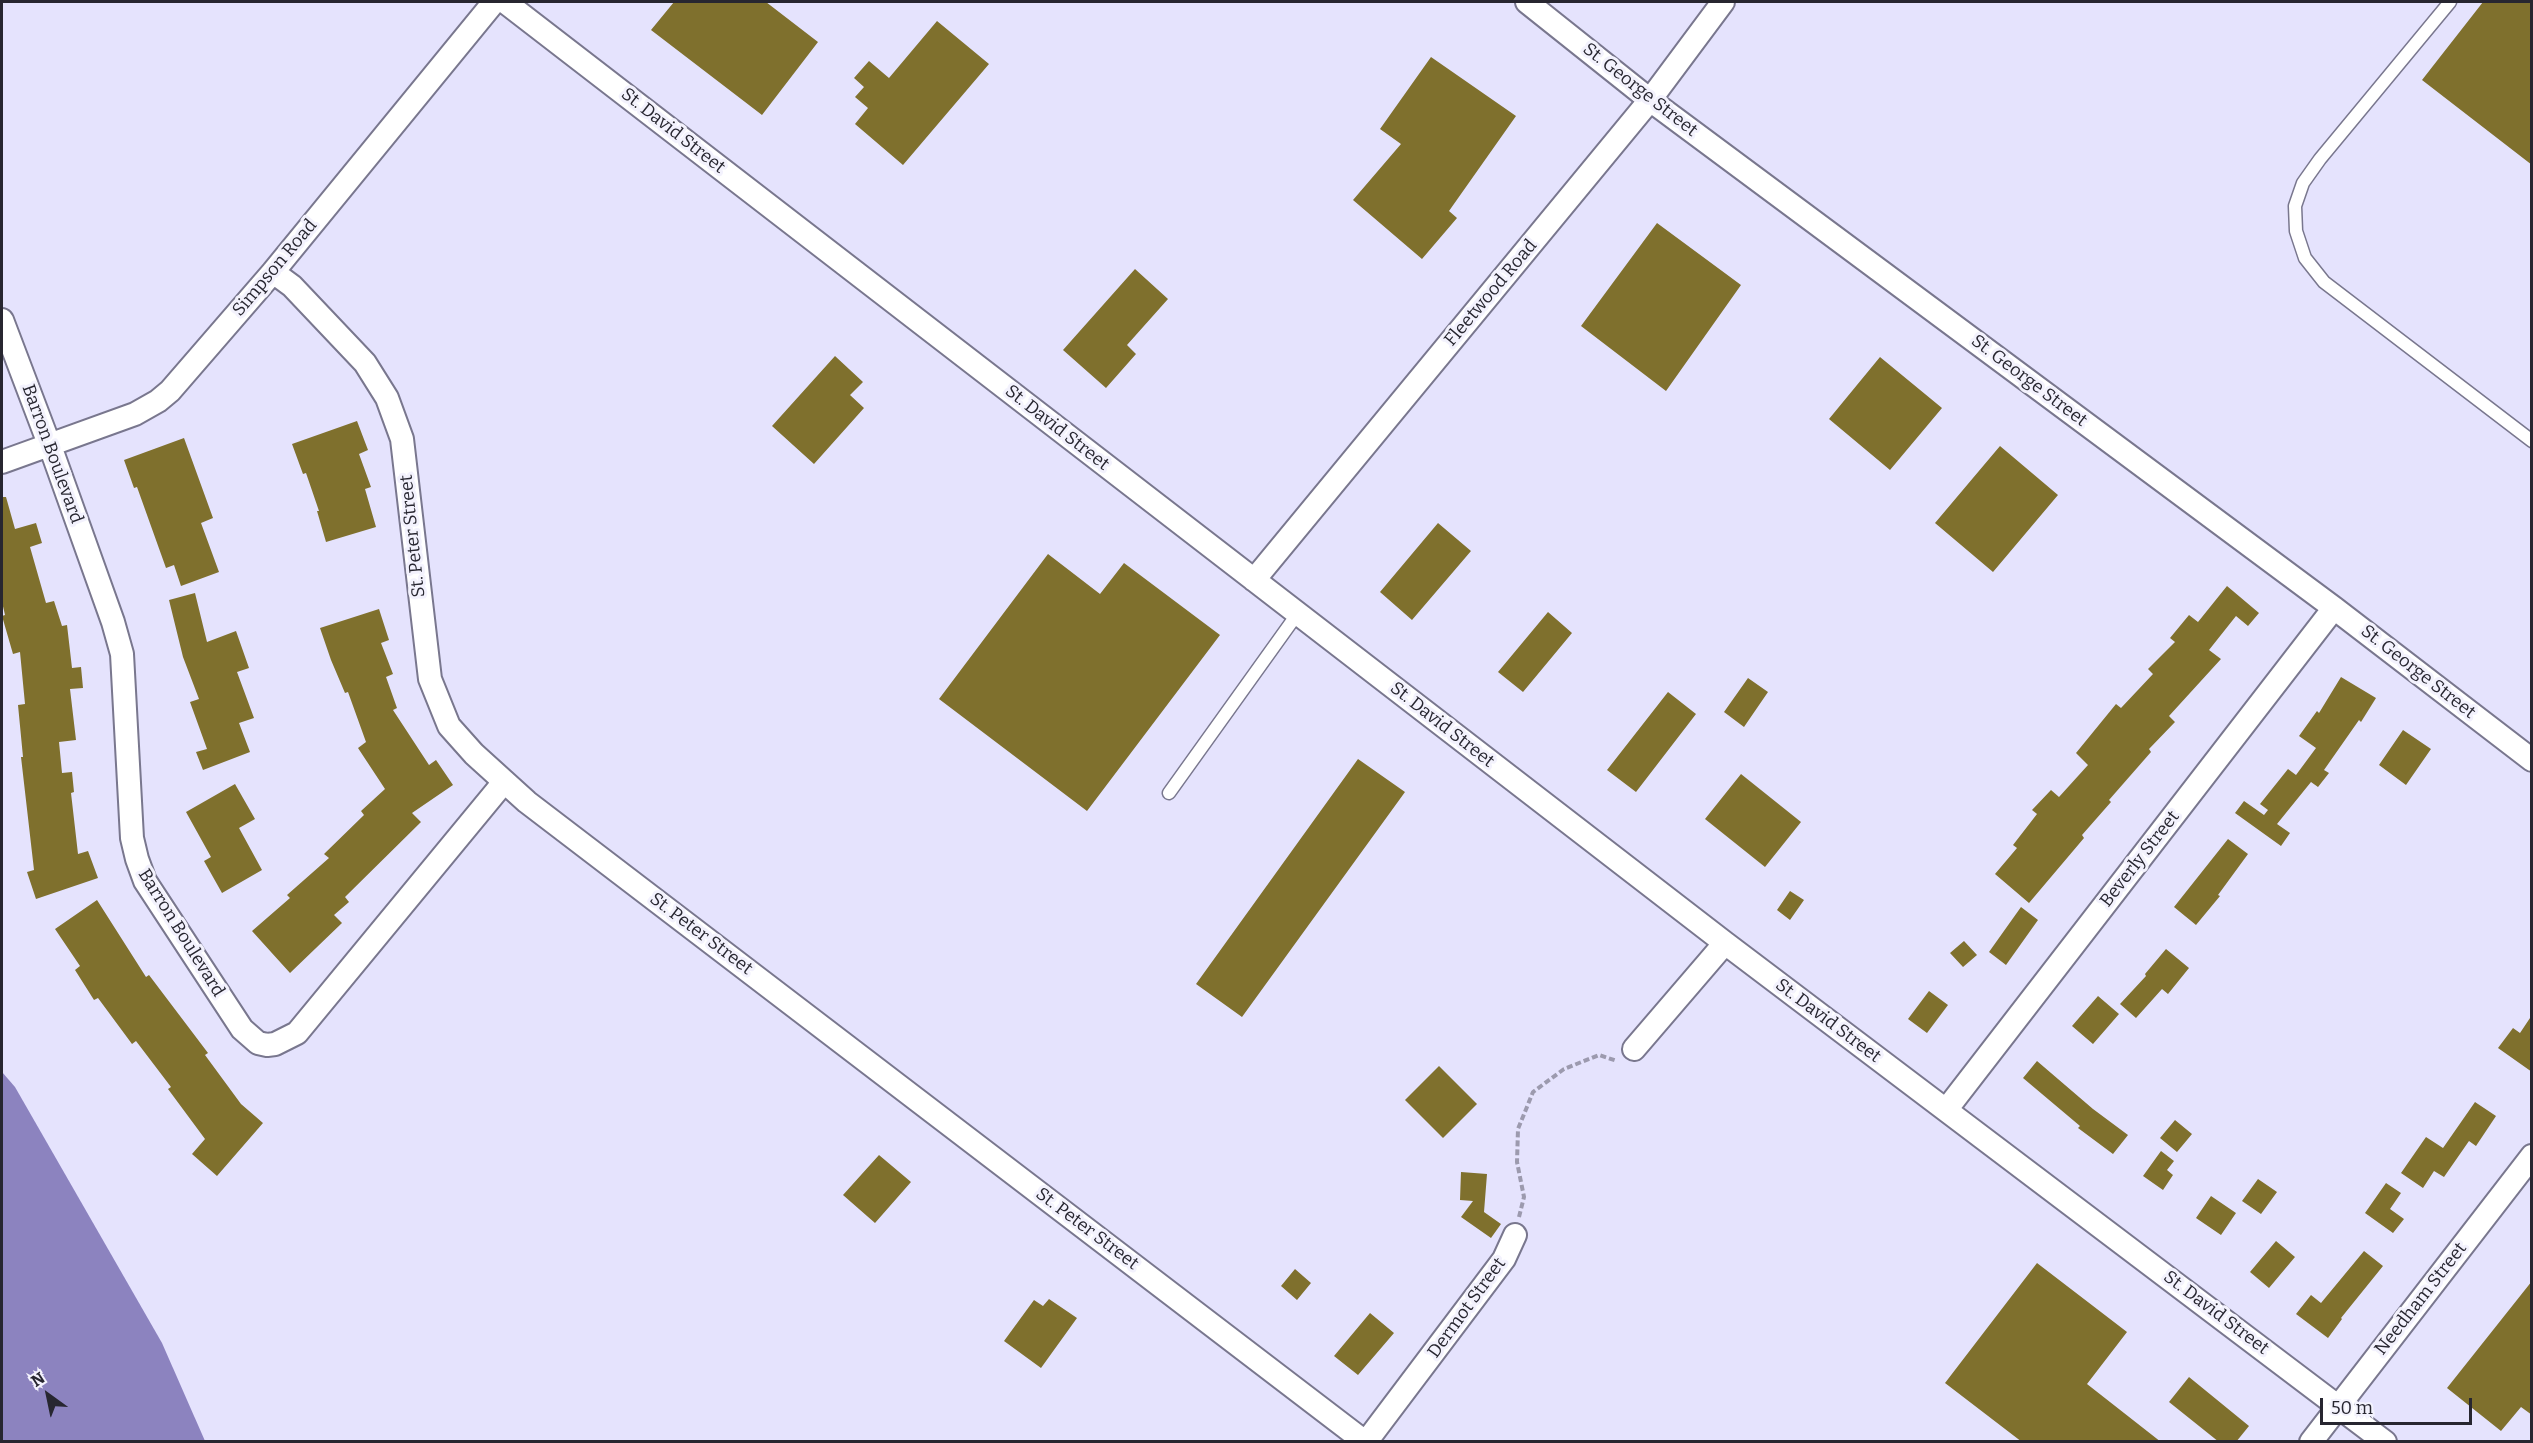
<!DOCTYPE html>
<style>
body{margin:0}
#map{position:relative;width:2533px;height:1443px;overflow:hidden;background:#e5e3fd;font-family:Bitter,serif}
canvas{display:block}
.frame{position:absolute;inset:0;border:3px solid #272630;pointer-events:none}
.north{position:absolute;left:18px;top:1365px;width:60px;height:60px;-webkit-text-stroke:4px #f3f2fd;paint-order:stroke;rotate:327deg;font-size:16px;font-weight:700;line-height:24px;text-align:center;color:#272630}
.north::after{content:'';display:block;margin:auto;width:21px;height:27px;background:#272630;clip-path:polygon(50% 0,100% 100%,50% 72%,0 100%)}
.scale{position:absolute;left:2320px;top:1398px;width:152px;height:27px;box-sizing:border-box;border:3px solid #272630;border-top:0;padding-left:8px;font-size:18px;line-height:21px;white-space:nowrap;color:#272630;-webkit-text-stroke:4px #f3f2fd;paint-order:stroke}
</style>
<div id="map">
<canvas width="2533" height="1443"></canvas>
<div class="frame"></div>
<div class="north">N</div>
<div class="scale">50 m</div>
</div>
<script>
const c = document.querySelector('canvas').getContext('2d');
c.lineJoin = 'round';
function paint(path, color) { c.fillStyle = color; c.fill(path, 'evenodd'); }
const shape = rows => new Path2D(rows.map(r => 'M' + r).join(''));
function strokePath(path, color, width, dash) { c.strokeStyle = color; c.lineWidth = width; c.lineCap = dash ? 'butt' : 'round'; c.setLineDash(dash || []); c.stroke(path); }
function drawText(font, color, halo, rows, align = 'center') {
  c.font = font + ' Bitter,serif'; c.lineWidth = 6; c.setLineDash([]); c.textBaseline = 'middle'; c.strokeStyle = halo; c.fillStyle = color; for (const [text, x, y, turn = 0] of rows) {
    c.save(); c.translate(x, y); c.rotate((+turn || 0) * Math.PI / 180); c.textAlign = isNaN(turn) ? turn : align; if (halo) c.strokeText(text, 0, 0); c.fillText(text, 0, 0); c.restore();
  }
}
paint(shape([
 [2,1072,15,1087,162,1343,205,1441,2,1441]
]), '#8c83bf');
paint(shape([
 [674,2,766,2,818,42,762,115,651,30],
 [2483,2,2532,2,2532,165,2422,80],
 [937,21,989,64,903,165,855,124,868,108,855,97,864,87,854,78,869,61,889,78],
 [1431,57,1516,116,1449,211,1457,218,1422,259,1353,200,1401,144,1380,129],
 [1657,223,1741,285,1666,391,1581,326],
 [1135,269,1168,299,1127,345,1136,354,1106,388,1063,350],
 [835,356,863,382,850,395,864,408,814,464,772,426],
 [1880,357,1942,408,1890,470,1829,419],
 [357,421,368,450,359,454,371,487,365,489,376,527,326,542,317,511,319,511,306,473,303,474,292,444],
 [184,438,213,518,201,523,219,572,181,586,174,565,166,568,137,487,134,488,124,460],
 [2000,446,2058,495,1993,572,1935,523],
 [2,497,6,497,15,529,36,523,42,543,30,547,46,603,54,601,62,626,67,625,72,668,81,667,83,688,70,689,76,740,59,742,62,773,72,772,74,792,71,793,78,854,88,851,98,878,36,899,27,872,34,870,21,757,23,757,18,705,25,704,20,652,13,654,2,616,5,615,2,602],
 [1438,523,1471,551,1412,620,1380,592],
 [1048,554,1100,594,1124,563,1220,635,1087,811,939,699],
 [2227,586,2259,613,2248,626,2236,616,2209,650,2221,659,2169,716,2175,722,2149,749,2151,752,2109,800,2111,802,2082,835,2084,838,2029,903,1995,874,2017,848,2013,845,2037,814,2032,810,2051,790,2059,797,2088,765,2076,753,2116,704,2121,708,2153,674,2148,669,2175,642,2170,638,2189,615,2198,622],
 [195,593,207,642,236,631,249,668,237,672,254,718,239,723,250,752,203,770,196,752,207,749,190,702,199,699,183,657,169,600],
 [379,609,389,640,381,643,393,674,386,677,397,708,393,710,429,765,436,760,453,785,412,813,421,822,345,897,349,902,334,915,342,923,290,973,252,931,290,898,287,895,329,858,324,854,364,815,361,811,385,789,358,748,366,742,348,692,345,693,331,660,320,628],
 [1548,612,1572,633,1523,692,1498,672],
 [2341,677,2376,698,2361,722,2359,720,2324,770,2329,773,2318,787,2311,782,2277,824,2290,833,2281,846,2235,813,2244,801,2264,815,2268,810,2260,804,2288,769,2296,775,2316,748,2299,736,2317,711,2319,713],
 [1748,678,1768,692,1744,727,1724,712],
 [1668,692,1696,714,1636,792,1607,770],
 [2403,730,2431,749,2406,785,2379,765],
 [1358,759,1405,792,1242,1017,1196,984],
 [1741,774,1801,822,1765,867,1705,819],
 [235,784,255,819,239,828,262,870,222,893,204,861,211,857,186,812],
 [2228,839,2248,854,2218,895,2220,896,2196,925,2174,907],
 [1790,891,1804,900,1790,920,1777,910],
 [97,900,146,977,149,975,208,1053,205,1055,241,1104,263,1123,217,1176,192,1154,205,1139,168,1089,171,1087,136,1041,132,1044,98,998,94,1000,75,970,80,966,55,929],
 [2021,907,2038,920,2006,965,1989,952],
 [1964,941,1977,955,1963,967,1950,953],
 [2166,949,2189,968,2168,994,2162,989,2136,1018,2120,1004,2146,976,2145,974],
 [1929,991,1948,1005,1927,1033,1908,1019],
 [2098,996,2119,1014,2093,1044,2072,1026],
 [2532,1015,2532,1072,2498,1048,2513,1028,2520,1033],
 [2037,1061,2093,1109,2128,1135,2113,1154,2078,1128,2080,1126,2023,1078],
 [1439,1066,1477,1104,1443,1138,1405,1100],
 [2475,1102,2496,1116,2476,1146,2469,1141,2444,1177,2434,1171,2423,1188,2401,1173,2426,1137,2443,1148],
 [2175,1120,2192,1134,2177,1152,2160,1138],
 [2161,1151,2174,1161,2167,1170,2173,1175,2163,1190,2143,1176],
 [879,1155,911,1182,875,1223,843,1195],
 [1461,1172,1487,1174,1484,1212,1501,1224,1491,1238,1461,1217,1473,1201,1460,1200],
 [2258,1179,2277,1192,2261,1214,2242,1201],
 [2386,1183,2401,1193,2390,1209,2404,1219,2393,1233,2365,1213],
 [2211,1196,2236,1213,2221,1235,2196,1218],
 [2276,1241,2295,1257,2269,1288,2250,1272],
 [2364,1251,2383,1266,2341,1318,2342,1319,2328,1338,2296,1314,2311,1295,2321,1303],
 [2037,1263,2127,1332,2087,1384,2161,1442,2022,1442,1945,1383],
 [1295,1269,1311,1283,1297,1300,1281,1286],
 [2532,1281,2532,1415,2521,1407,2501,1431,2447,1388],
 [1049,1299,1077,1318,1041,1368,1004,1341,1034,1300,1043,1306],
 [1370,1313,1394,1333,1358,1375,1334,1356],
 [2189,1377,2249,1426,2236,1442,2219,1442,2169,1402]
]), '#7f702d');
const service = shape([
 [2450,2,2320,159,2303,183,2295,206,2296,231,2305,258,2324,282,2532,441],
 [1169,793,1298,613]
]);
const minor = shape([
 [505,2,1725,943,2385,1442],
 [1527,2,1650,100,2334,608,2532,760],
 [273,272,292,286,365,363,387,398,402,439,430,679,449,726,474,754,527,802,1365,1442],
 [2,320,54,457,113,622,122,654,132,838,137,859,145,881,242,1029,258,1043,267,1045,275,1044,297,1033,504,782],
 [2,462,135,414,158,401,170,391,273,272,494,2],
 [1254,580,1650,100,1723,2],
 [1634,1049,1725,943],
 [1946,1110,2334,608],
 [1366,1442,1504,1259,1515,1235],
 [2311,1442,2532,1156]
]);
strokePath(service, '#79778e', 15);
strokePath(minor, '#79778e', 26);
strokePath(shape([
 [1519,1217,1524,1197,1517,1162,1518,1129,1533,1092,1564,1069,1599,1055,1617,1061]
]), '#9c9aae', 4, [6, 3]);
strokePath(service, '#fff', 12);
strokePath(minor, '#fff', 22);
drawText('18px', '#272630', '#f3f2fd', [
 ["St. George Street",1640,90,38],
 ["St. David Street",673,131,38],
 ["Simpson Road",275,268,-50],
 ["Fleetwood Road",1491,293,-50],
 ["St. George Street",2029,381,37],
 ["St. David Street",1057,428,38],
 ["Barron Boulevard",52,454,70],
 ["St. Peter Street",413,536,-96],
 ["St. George Street",2418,672,38],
 ["St. David Street",1442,725,38],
 ["Beverly Street",2140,859,-52],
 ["Barron Boulevard",181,933,58],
 ["St. Peter Street",701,934,37],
 ["St. David Street",1828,1021,37],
 ["St. Peter Street",1087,1229,37],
 ["Needham Street",2421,1299,-52],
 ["Dermot Street",1467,1308,-54],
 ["St. David Street",2216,1313,37]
]);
</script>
